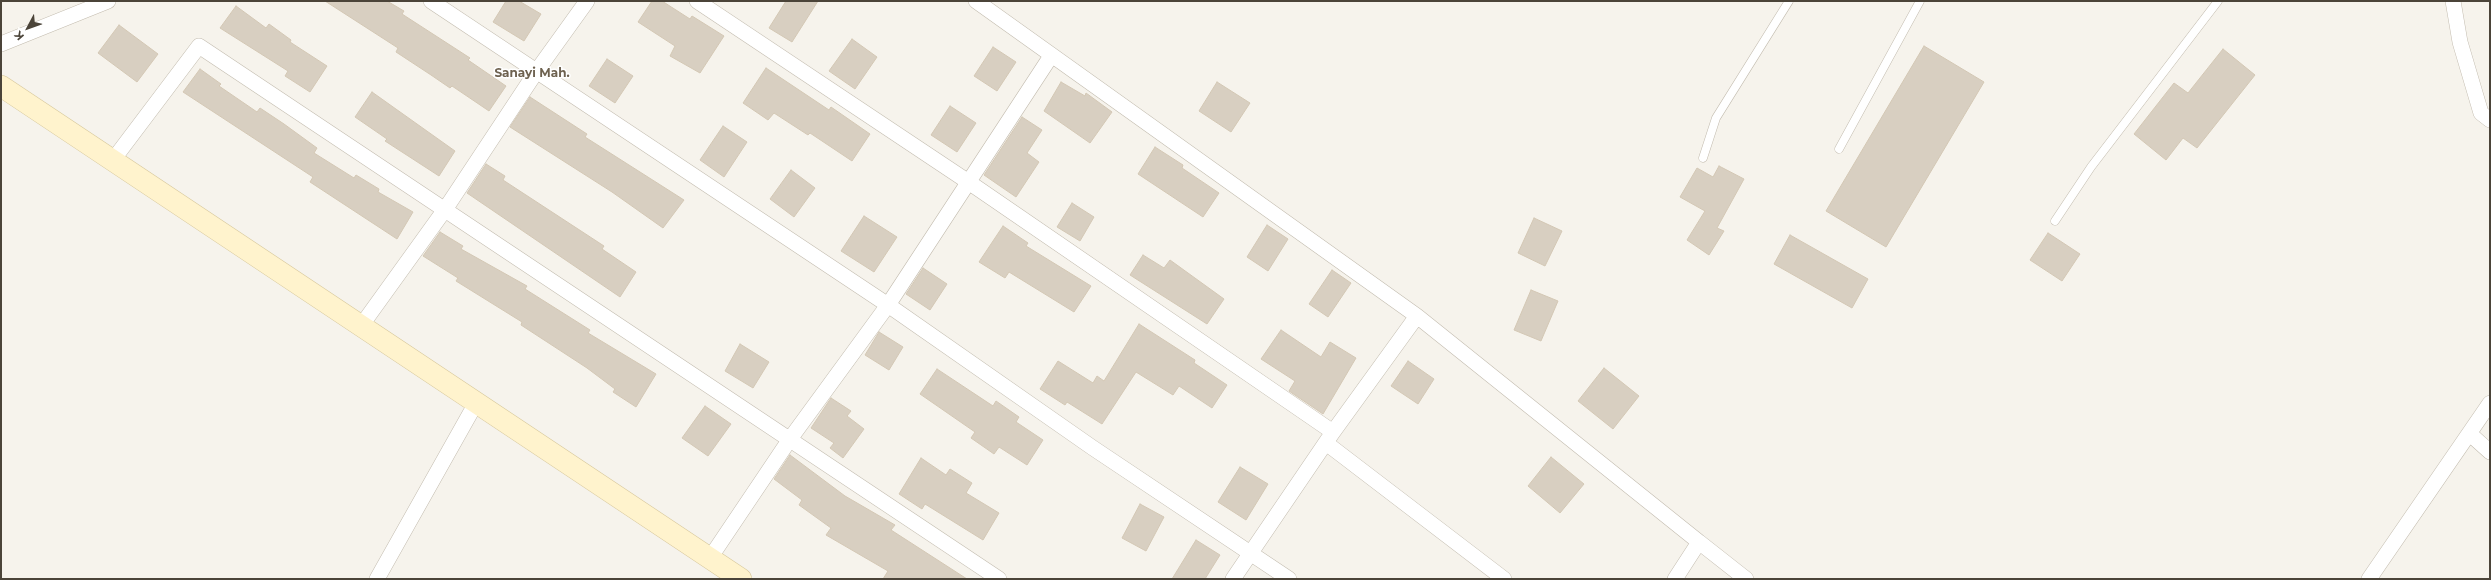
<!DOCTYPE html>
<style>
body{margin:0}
#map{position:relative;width:2491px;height:580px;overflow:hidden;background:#f6f3ec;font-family:Montserrat,sans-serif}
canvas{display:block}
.frame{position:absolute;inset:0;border:2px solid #4b4439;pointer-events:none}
.north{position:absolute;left:8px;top:8px;width:40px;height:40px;-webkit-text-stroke:3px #fff;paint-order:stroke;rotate:229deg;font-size:11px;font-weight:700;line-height:16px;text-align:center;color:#4b4439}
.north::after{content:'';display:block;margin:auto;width:14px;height:18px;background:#4b4439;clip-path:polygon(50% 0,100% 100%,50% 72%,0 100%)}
</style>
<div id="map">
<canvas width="2491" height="580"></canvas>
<div class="frame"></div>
<div class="north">K</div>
</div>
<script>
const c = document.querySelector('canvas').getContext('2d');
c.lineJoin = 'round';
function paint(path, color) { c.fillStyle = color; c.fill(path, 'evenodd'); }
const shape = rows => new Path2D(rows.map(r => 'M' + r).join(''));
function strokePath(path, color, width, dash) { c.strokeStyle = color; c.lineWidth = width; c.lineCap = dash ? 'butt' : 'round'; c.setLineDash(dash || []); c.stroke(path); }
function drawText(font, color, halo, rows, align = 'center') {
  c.font = font + ' Montserrat,sans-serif'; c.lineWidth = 3; c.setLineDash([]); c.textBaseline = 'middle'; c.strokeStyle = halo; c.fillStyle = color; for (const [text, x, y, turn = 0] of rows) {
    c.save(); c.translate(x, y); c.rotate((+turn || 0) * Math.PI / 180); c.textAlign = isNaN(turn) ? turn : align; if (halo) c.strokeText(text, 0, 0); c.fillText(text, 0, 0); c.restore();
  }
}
const building = shape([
 [325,1,387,1,404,11,402,14,470,58,468,60,506,86,489,111,452,86,450,88,431,75,396,52,398,48,325,1],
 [506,1,519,1,541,14,524,41,493,22,506,1],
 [652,1,662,1,690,19,692,16,724,36,700,73,670,56,675,46,638,22,652,1],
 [786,1,818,1,792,42,769,28,786,1],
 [236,6,266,28,269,24,291,40,290,42,327,66,310,92,285,76,288,71,220,28,236,6],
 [119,25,158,54,137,82,98,53,119,25],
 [852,39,877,57,855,89,829,71,852,39],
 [1924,46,1984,82,1886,247,1826,211,1924,46],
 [993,47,1016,62,997,91,974,76,993,47],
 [2223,49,2255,75,2197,148,2183,138,2166,160,2134,134,2174,83,2188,93,2223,49],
 [607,59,633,76,615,103,589,86,607,59],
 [766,68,829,110,831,107,870,134,852,161,810,133,808,135,774,113,768,120,743,103,766,68],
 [200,69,221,84,219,86,257,112,260,108,284,124,317,148,314,153,354,178,356,175,379,189,378,192,413,212,397,239,310,182,313,177,183,92,200,69],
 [1061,82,1085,96,1086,93,1112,112,1090,143,1044,111,1061,82],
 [1217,82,1250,103,1231,132,1199,111,1217,82],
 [372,92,455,151,439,176,385,141,387,139,355,117,372,92],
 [530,97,587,134,585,137,684,200,663,228,612,192,510,127,530,97],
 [950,106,976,123,957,152,931,135,950,106],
 [1022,117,1042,130,1027,153,1039,162,1016,197,984,175,1022,117],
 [723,126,747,142,724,177,700,160,723,126],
 [1155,147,1183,165,1182,168,1219,193,1203,217,1138,174,1155,147],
 [486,164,505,176,503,180,604,246,602,249,636,272,620,297,467,193,486,164],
 [1719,166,1744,179,1717,228,1724,231,1709,255,1687,240,1705,211,1680,197,1697,168,1713,177,1719,166],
 [791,170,815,188,794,217,770,199,791,170],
 [1072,203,1094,217,1080,241,1057,227,1072,203],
 [864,216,897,237,874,272,841,251,864,216],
 [1534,218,1562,231,1545,266,1518,253,1534,218],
 [1267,225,1288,239,1268,271,1247,257,1267,225],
 [1003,226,1028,243,1026,246,1091,286,1074,312,1009,272,1005,278,979,262,1003,226],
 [440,232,463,246,461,249,527,286,525,289,590,330,588,333,656,374,636,407,613,392,615,389,587,368,521,325,522,322,456,281,458,278,423,256,440,232],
 [2048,233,2080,254,2062,281,2030,260,2048,233],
 [1790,235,1868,279,1852,308,1774,264,1790,235],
 [1143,255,1164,268,1170,260,1224,299,1207,324,1130,275,1143,255],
 [923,268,947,284,930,310,906,294,923,268],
 [1332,270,1351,283,1328,317,1309,304,1332,270],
 [1531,290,1558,301,1541,341,1514,330,1531,290],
 [1139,324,1195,360,1194,363,1227,385,1212,408,1179,386,1173,395,1136,372,1102,424,1067,402,1065,405,1040,389,1058,361,1093,383,1097,376,1104,381,1139,324],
 [1281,330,1321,357,1330,342,1356,358,1323,414,1289,391,1295,381,1261,359,1281,330],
 [879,332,903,347,889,370,865,355,879,332],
 [740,344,769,362,753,388,725,371,740,344],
 [1408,361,1434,379,1418,404,1391,386,1408,361],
 [1604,368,1639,396,1613,429,1578,401,1604,368],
 [937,369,993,406,996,401,1019,417,1016,422,1043,440,1027,465,999,447,994,454,971,438,975,432,920,394,937,369],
 [831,398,851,411,847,416,864,429,843,458,830,448,834,443,811,428,831,398],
 [705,406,731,424,708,456,682,438,705,406],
 [790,455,845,496,895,525,891,530,967,579,883,579,888,571,826,535,831,528,799,505,802,500,774,479,790,455],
 [1551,457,1584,484,1560,513,1528,486,1551,457],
 [921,458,946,475,950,469,972,483,966,493,999,513,983,540,925,504,922,509,899,494,921,458],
 [1240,467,1268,484,1246,520,1218,502,1240,467],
 [1140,504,1164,517,1146,551,1122,538,1140,504],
 [1196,540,1220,555,1205,579,1172,579,1196,540]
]);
paint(building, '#d8cfc1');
strokePath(building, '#d3c7b4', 1);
const service = shape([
 [1839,149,1920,1],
 [1703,158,1716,118,1789,1],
 [2055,221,2091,167,2218,1]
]);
const minor = shape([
 [431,1,888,305,1093,448,1289,579],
 [697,1,970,183,1333,432],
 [976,1,1417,316,1699,542,1675,579],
 [2453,1,2460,42,2481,113,2490,120],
 [1,44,108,1],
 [113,160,199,46,999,579],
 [361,326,446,208,536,72,587,1],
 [2470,434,2490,452],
 [1326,443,1504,579],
 [1699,542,1746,579],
 [710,558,790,439,888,305,1051,56],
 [377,579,476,403],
 [1233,579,1333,432,1417,316],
 [2369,579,2490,403]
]);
const secondary = shape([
 [1,86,741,579]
]);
strokePath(service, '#c2bbae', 9);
strokePath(minor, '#c2bbae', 16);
strokePath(secondary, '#d6c79b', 22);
strokePath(service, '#fff', 8);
strokePath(minor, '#fff', 15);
strokePath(secondary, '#fff3cd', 21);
drawText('bold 12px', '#6e6250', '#fff', [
 ["Sanayi Mah.",532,73]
]);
</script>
